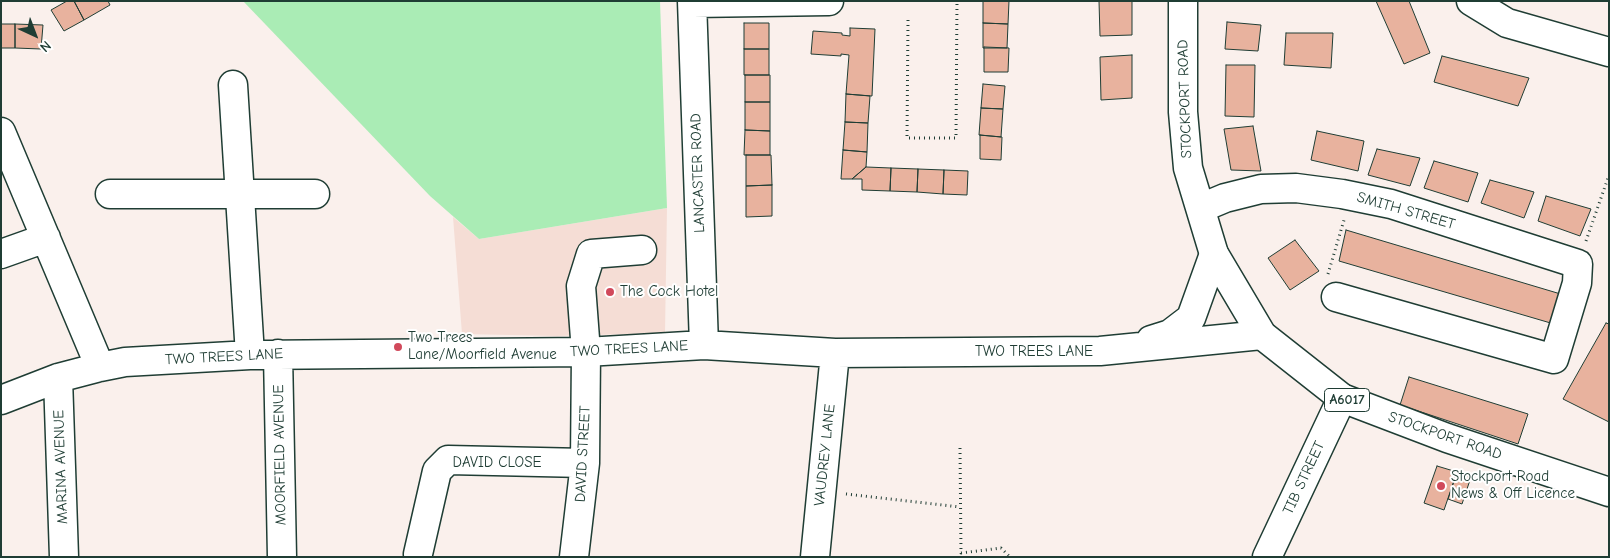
<!DOCTYPE html>
<style>
body{margin:0}
#map{position:relative;width:1610px;height:558px;overflow:hidden;background:#faf0ec;font-family:"Comic Neue",sans-serif}
canvas{display:block}
.frame{position:absolute;inset:0;border:2px solid #1f3d34;pointer-events:none}
.north{position:absolute;left:10px;top:10px;width:50px;height:50px;-webkit-text-stroke:4px #fff;paint-order:stroke;rotate:137deg;font-size:14px;font-weight:700;line-height:20px;text-align:center;color:#1f3d34}
.north::after{content:'';display:block;margin:auto;width:18px;height:22px;background:#1f3d34;clip-path:polygon(50% 0,100% 100%,50% 72%,0 100%)}
</style>
<div id="map">
<canvas width="1610" height="558"></canvas>
<div class="frame"></div>
<div class="north">N</div>
</div>
<script>
const c = document.querySelector('canvas').getContext('2d');
c.lineJoin = 'round';
function paint(path, color) { c.fillStyle = color; c.fill(path, 'evenodd'); }
const shape = rows => new Path2D(rows.map(r => 'M' + r).join(''));
function strokePath(path, color, width, dash) { c.strokeStyle = color; c.lineWidth = width; c.lineCap = dash ? 'butt' : 'round'; c.setLineDash(dash || []); c.stroke(path); }
function drawText(font, color, halo, rows, align = 'center') {
  c.font = font + ' "Comic Neue",sans-serif'; c.lineWidth = 4; c.setLineDash([]); c.textBaseline = 'middle'; c.strokeStyle = halo; c.fillStyle = color; for (const [text, x, y, turn = 0] of rows) {
    c.save(); c.translate(x, y); c.rotate((+turn || 0) * Math.PI / 180); c.textAlign = isNaN(turn) ? turn : align; if (halo) c.strokeText(text, 0, 0); c.fillText(text, 0, 0); c.restore();
  }
}
paint(shape([
 [667,208,665,333,557,336,462,334,453,217,479,239]
]), '#f5ddd5');
paint(shape([
 [243,1,660,1,667,208,479,239,430,196]
]), '#aaecb5');
const building = shape([
 [67,1,74,1,84,20,64,31,51,10,67,1],
 [74,1,108,1,110,5,84,20,74,1],
 [983,1,1009,1,1008,24,983,23,983,1],
 [1099,1,1132,1,1132,35,1100,36,1099,1],
 [1376,1,1409,1,1430,53,1404,64,1376,1],
 [1227,22,1261,25,1258,51,1225,49,1227,22],
 [744,23,769,23,769,49,744,49,744,23],
 [983,23,1008,24,1007,48,983,48,983,23],
 [1,24,15,24,15,48,1,48,1,24],
 [15,24,43,25,41,49,15,48,15,24],
 [850,28,875,29,872,96,846,94,849,55,841,54,841,56,811,54,813,31,842,33,842,35,850,36,850,28],
 [1286,33,1333,33,1331,68,1284,65,1286,33],
 [984,47,1009,48,1008,72,984,72,984,47],
 [744,49,769,49,769,75,744,75,744,49],
 [1132,55,1132,98,1101,100,1100,57,1132,55],
 [1442,56,1529,78,1518,106,1434,82,1442,56],
 [1226,65,1255,65,1254,117,1225,116,1226,65],
 [745,75,770,75,770,102,745,102,745,75],
 [983,84,1005,86,1003,109,981,108,983,84],
 [846,94,870,96,868,123,845,122,846,94],
 [745,102,770,102,770,131,745,130,745,102],
 [981,108,1003,109,1001,137,979,135,981,108],
 [845,122,868,123,867,152,843,150,845,122],
 [1253,126,1261,171,1231,170,1224,129,1253,126],
 [745,130,770,131,770,155,744,155,745,130],
 [1317,131,1364,141,1358,171,1311,160,1317,131],
 [980,135,1002,137,1001,160,980,159,980,135],
 [1377,149,1420,158,1410,186,1368,175,1377,149],
 [843,150,867,152,866,167,852,179,841,179,843,150],
 [746,155,771,155,772,185,746,186,746,155],
 [1434,161,1478,173,1468,202,1424,188,1434,161],
 [866,167,891,168,890,191,862,190,862,179,852,179,866,167],
 [891,168,918,169,917,192,890,191,891,168],
 [918,169,944,170,943,194,917,192,918,169],
 [944,170,968,171,967,195,943,194,944,170],
 [1490,180,1534,192,1524,218,1481,203,1490,180],
 [772,185,772,216,746,217,746,186,772,185],
 [1546,196,1591,209,1580,236,1538,221,1546,196],
 [1346,230,1564,295,1554,324,1339,261,1346,230],
 [1295,240,1319,271,1290,290,1268,258,1295,240],
 [1606,323,1609,324,1609,422,1563,399,1606,323],
 [1409,377,1528,414,1518,444,1400,405,1409,377],
 [1437,466,1457,472,1444,510,1424,503,1437,466],
 [1457,472,1471,477,1462,504,1448,499,1457,472]
]);
paint(building, '#e8b29e');
strokePath(building, '#1f3d34', 1);
const minor = shape([
 [692,1,704,345],
 [1471,1,1507,23,1609,52],
 [693,3,829,1],
 [233,85,250,355],
 [1,132,100,367],
 [110,194,315,194],
 [1201,208,1225,198,1261,189,1296,188,1342,194,1391,204,1578,264,1577,283,1554,359,1336,297],
 [1,254,46,238],
 [1151,340,1170,334,1191,318,1214,254],
 [278,354,282,557],
 [58,378,64,557],
 [1,400,58,378,100,367,125,362,250,355,586,352,704,345,835,353,1100,351,1262,335],
 [418,554,437,471,448,460,585,463],
 [574,557,585,463,586,352,581,286,591,254,642,250],
 [815,557,835,353],
 [1267,557,1342,398]
]);
const highway = shape([
 [1183,1,1183,112,1188,168,1214,254,1262,335,1342,398,1447,438,1609,492]
]);
strokePath(minor, '#1f3d34', 31);
strokePath(highway, '#1f3d34', 31);
strokePath(shape([
 [908,20,907,138,956,138,957,1],
 [1586,241,1609,175],
 [1328,274,1344,220],
 [960,448,961,553,1001,548,1010,557],
 [846,494,960,507]
]), '#1f3d34', 3, [1, 4]);
strokePath(minor, '#fff', 28);
strokePath(highway, '#fff', 28);
for (const [x, y, r, color] of [
 [610,292,5,"#d1495b"],
 [398,347,5,"#d1495b"],
 [1441,486,5,"#d1495b"]
]) { const dot = new Path2D(); dot.arc(x, y, r, 0, 2 * Math.PI); c.fillStyle = color; c.fill(dot); strokePath(dot, '#fff', 2); }
for (const [x, y, w] of [
 [1347,400,45]
]) { const box = new Path2D(); box.roundRect(x - w / 2, y - 11.5, w, 23, 4); c.fillStyle = '#fff'; c.fill(box); strokePath(box, '#1f3d34', 1); }
drawText('bold 14px', '#1f3d34', null, [
 ["A6017",1347,400]
]);
drawText('15px', '#1f3d34', '#fff', [
 ["STOCKPORT ROAD",1185,99,-92],
 ["LANCASTER ROAD",698,173,-92],
 ["SMITH STREET",1406,211,16],
 ["TWO TREES LANE",629,349,-3],
 ["TWO TREES LANE",1034,352],
 ["TWO TREES LANE",224,357,-3],
 ["STOCKPORT ROAD",1445,436,19],
 ["DAVID STREET",583,454,-87],
 ["MOORFIELD AVENUE",280,455,-91],
 ["VAUDREY LANE",825,455,-84],
 ["DAVID CLOSE",497,463],
 ["MARINA AVENUE",61,467,-92],
 ["TIB STREET",1304,478,-65]
]);
drawText('15px', '#1f3d34', '#fff', [
 ["The Cock Hotel",620,292],
 ["Two Trees",408,338],
 ["Lane/Moorfield Avenue",408,355],
 ["Stockport Road",1451,477],
 ["News & Off Licence",1451,494]
], 'left');
</script>
